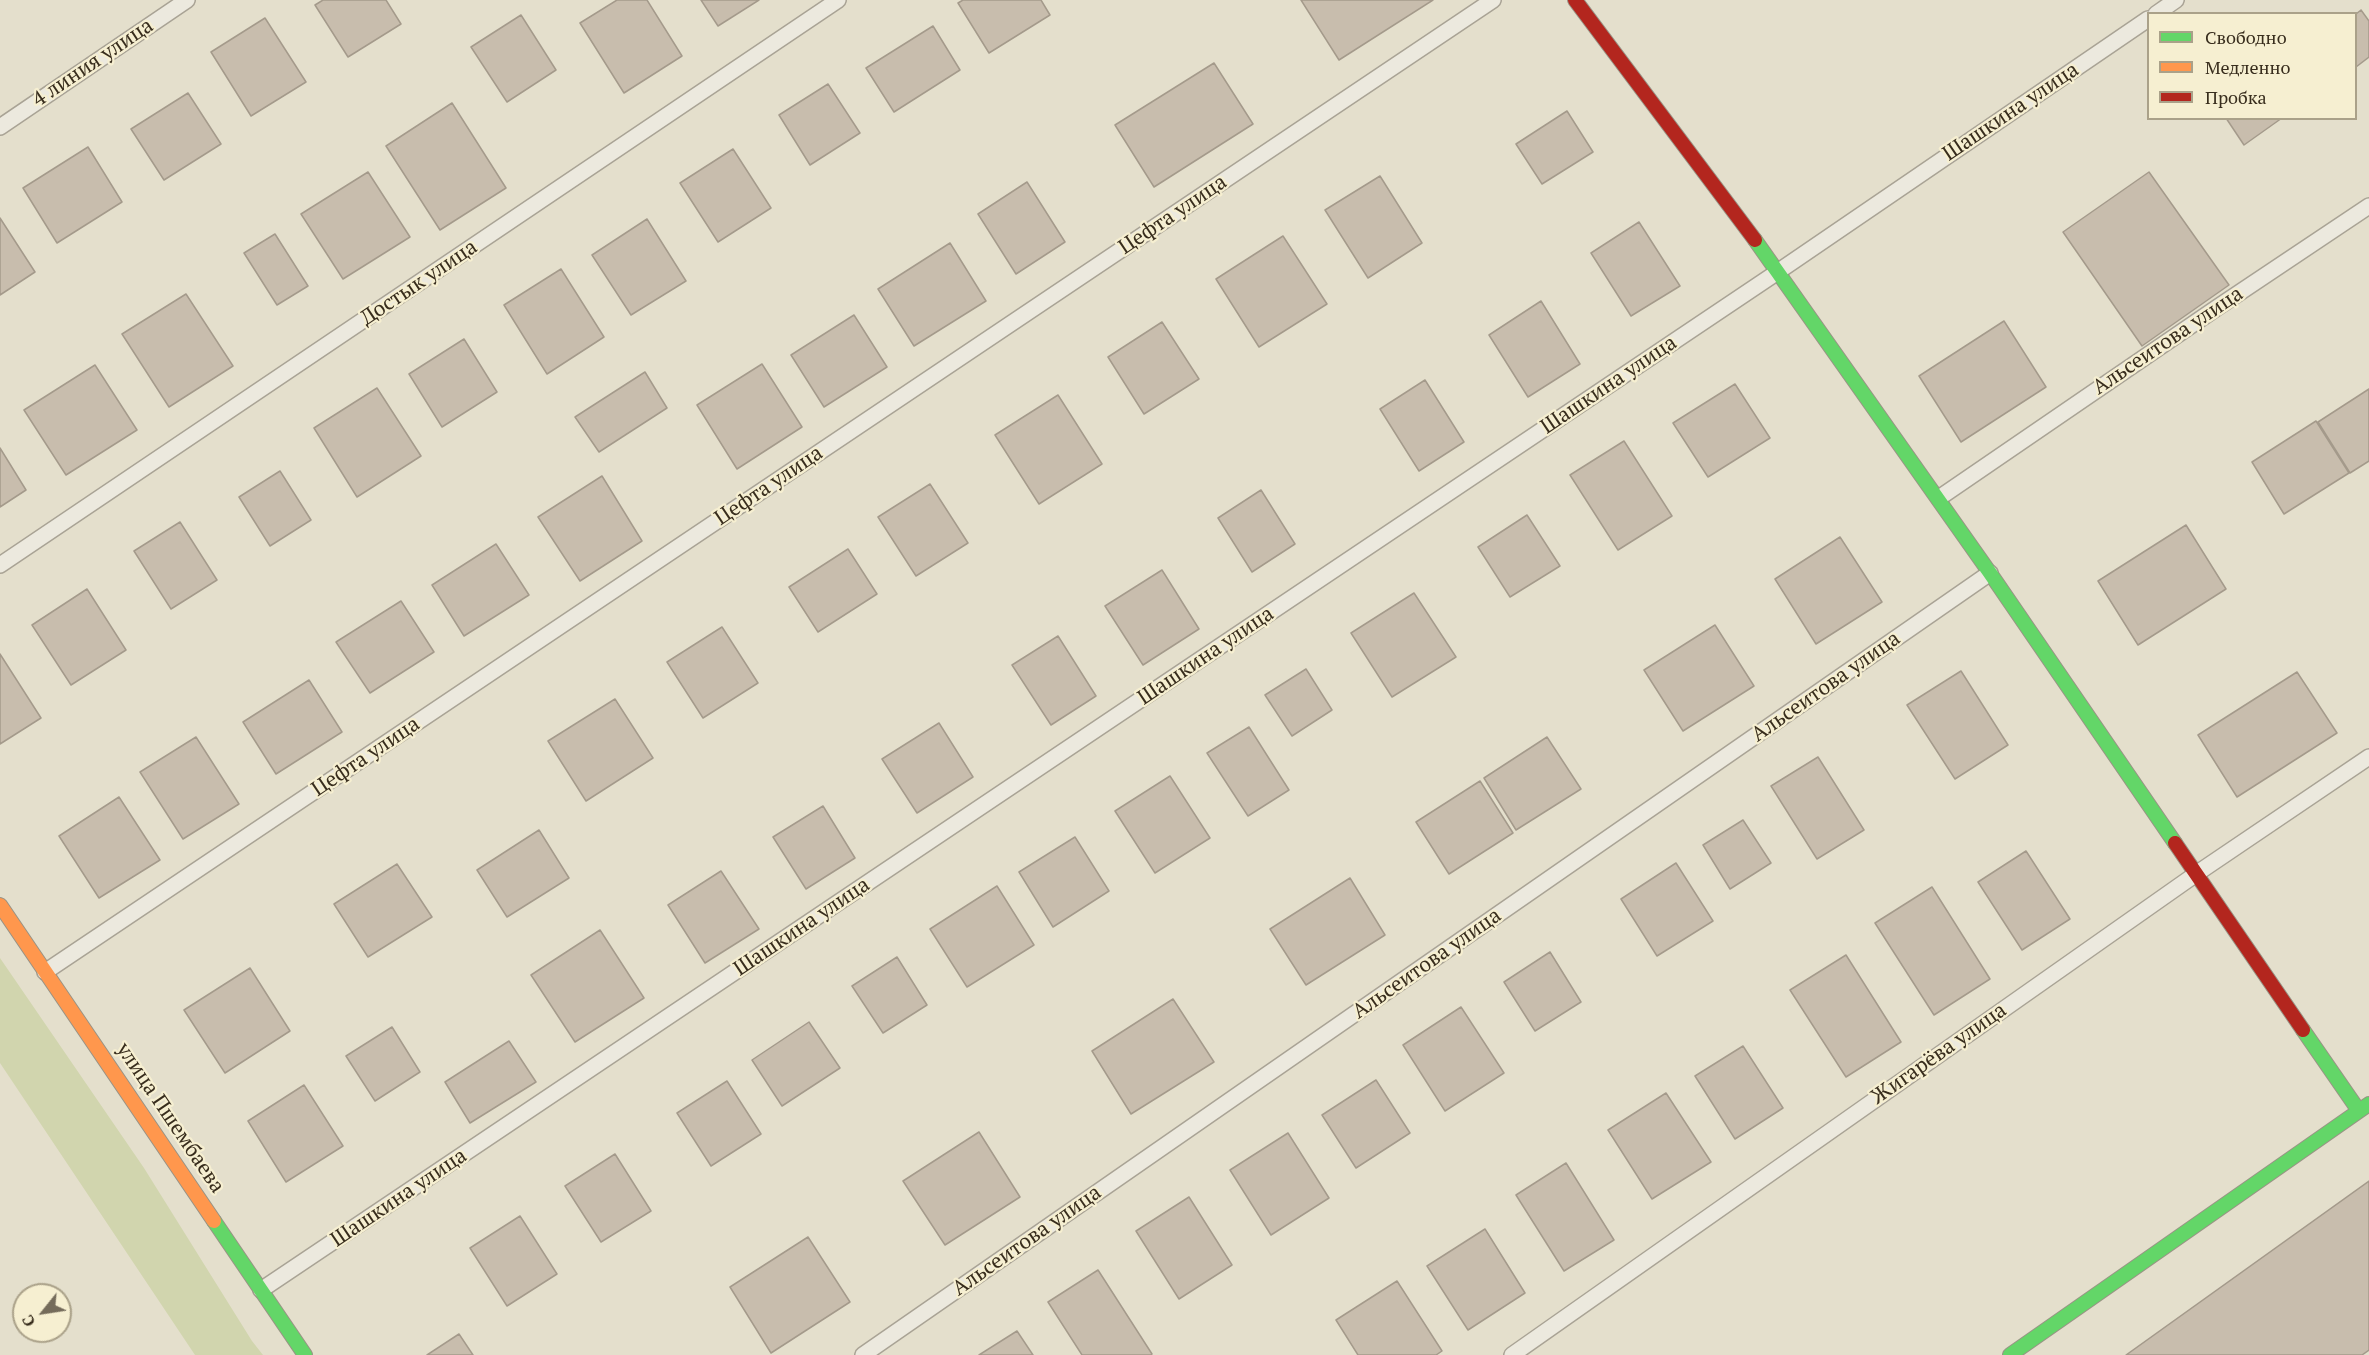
<!DOCTYPE html>
<meta charset="utf-8">
<style>
body{margin:0}
#map{position:relative;width:2369px;height:1355px;overflow:hidden;background:#e4dfcc;font-family:"PT Serif",serif}
canvas{display:block}
.legend{position:absolute;left:2147px;top:12px;width:210px;height:108px;box-sizing:border-box;background:#f6efd1;border:2px solid #aaa189;margin:0;padding:8px 10px;list-style:none;font-size:18px;color:#382d1d}
.legend li{display:flex;align-items:center;gap:12px;height:30px}
.legend b{width:30px;border:2px solid #aaa189}
.north{position:absolute;left:12px;top:1283px;width:60px;height:60px;box-sizing:border-box;background:#f6efd1;border:2px solid #aaa189;border-radius:50%;rotate:240deg;font-size:16px;font-weight:700;line-height:24px;text-align:center;color:#382d1d}
.north::after{content:'';display:block;margin:auto;width:21px;height:27px;background:#746b5a;clip-path:polygon(50% 0,100% 100%,50% 72%,0 100%)}
</style>
<div id="map">
<canvas width="2369" height="1355"></canvas>
<ul class="legend">
<li><b style="height:8px;background:#63d668"></b>Свободно</li>
<li><b style="height:8px;background:#ff974d"></b>Медленно</li>
<li><b style="height:8px;background:#b3261e"></b>Пробка</li>
</ul>
<div class="north">С</div>
</div>
<script>
const c = document.querySelector('canvas').getContext('2d');
c.lineJoin = 'round';
function paint(path, color) { c.fillStyle = color; c.fill(path, 'evenodd'); }
const shape = rows => new Path2D(rows.map(r => 'M' + r).join(''));
function strokePath(path, color, width, dash) { c.strokeStyle = color; c.lineWidth = width; c.lineCap = dash ? 'butt' : 'round'; c.setLineDash(dash || []); c.stroke(path); }
function drawText(font, color, halo, rows, align = 'center') {
  c.font = font + ' "PT Serif",serif'; c.lineWidth = 4.5; c.setLineDash([]); c.textBaseline = 'middle'; c.strokeStyle = halo; c.fillStyle = color; for (const [text, x, y, turn = 0] of rows) {
    c.save(); c.translate(x, y); c.rotate((+turn || 0) * Math.PI / 180); c.textAlign = isNaN(turn) ? turn : align; if (halo) c.strokeText(text, 0, 0); c.fillText(text, 0, 0); c.restore();
  }
}
paint(shape([
 [0,958,144,1168,252,1341,263,1355,195,1355,0,1063]
]), '#d1d5ae');
const building = shape([
 [323,0,386,0,401,24,348,57,315,5,323,0],
 [617,0,647,0,682,56,624,93,580,23,617,0],
 [701,0,759,0,718,26,701,0],
 [963,0,1041,0,1050,15,989,53,958,3,963,0],
 [1301,0,1433,0,1339,60,1301,0],
 [2361,10,2369,21,2369,57,2356,67,2356,14,2361,10],
 [521,15,556,70,507,102,471,47,521,15],
 [265,18,306,82,251,116,211,52,265,18],
 [933,26,960,70,894,112,866,68,933,26],
 [1214,63,1253,124,1154,187,1115,125,1214,63],
 [828,84,860,133,810,165,779,115,828,84],
 [188,93,221,144,164,180,131,129,188,93],
 [452,103,506,188,440,230,386,146,452,103],
 [1567,111,1593,152,1542,184,1516,144,1567,111],
 [2226,118,2282,118,2244,145,2226,118],
 [88,147,122,202,57,243,23,188,88,147],
 [733,149,771,208,718,242,680,183,733,149],
 [368,172,410,237,343,279,301,214,368,172],
 [2149,172,2229,285,2142,346,2063,232,2149,172],
 [1380,176,1422,243,1368,278,1325,210,1380,176],
 [1027,182,1065,242,1016,274,978,214,1027,182],
 [0,218,35,272,0,295,0,218],
 [647,219,686,281,631,315,592,255,647,219],
 [1639,222,1680,286,1631,316,1591,253,1639,222],
 [275,234,308,286,277,305,244,253,275,234],
 [1283,236,1327,304,1259,347,1216,279,1283,236],
 [950,243,986,301,914,346,878,289,950,243],
 [561,269,604,337,547,374,504,305,561,269],
 [186,294,233,366,169,407,122,334,186,294],
 [1541,301,1580,364,1528,397,1489,335,1541,301],
 [854,315,887,367,824,407,791,355,854,315],
 [2004,321,2046,387,1961,442,1919,376,2004,321],
 [1162,322,1199,379,1144,414,1108,357,1162,322],
 [464,339,497,392,442,427,409,374,464,339],
 [762,364,802,427,737,469,697,405,762,364],
 [95,365,137,430,66,475,24,410,95,365],
 [645,372,667,408,599,452,575,417,645,372],
 [1425,380,1464,442,1419,471,1380,409,1425,380],
 [1735,384,1770,438,1708,477,1673,423,1735,384],
 [377,388,421,456,357,497,314,428,377,388],
 [2369,389,2369,461,2350,473,2318,422,2369,389],
 [1058,395,1102,464,1039,504,995,435,1058,395],
 [2316,421,2349,473,2284,514,2252,462,2316,421],
 [1624,441,1672,516,1618,550,1570,475,1624,441],
 [0,448,26,490,0,507,0,448],
 [280,471,311,520,270,546,239,497,280,471],
 [602,476,642,541,580,581,538,517,602,476],
 [930,484,968,543,916,576,878,517,930,484],
 [1261,490,1295,544,1252,572,1218,518,1261,490],
 [1527,515,1560,566,1510,597,1478,547,1527,515],
 [180,522,217,580,171,609,134,551,180,522],
 [2186,525,2226,589,2138,645,2098,581,2186,525],
 [1840,537,1882,602,1816,644,1775,579,1840,537],
 [496,544,529,595,464,636,432,585,496,544],
 [848,549,877,594,818,632,789,587,848,549],
 [1162,570,1199,629,1143,665,1105,606,1162,570],
 [87,589,126,650,71,685,32,625,87,589],
 [1414,593,1456,657,1392,697,1351,633,1414,593],
 [401,601,434,652,370,693,336,642,401,601],
 [1715,625,1754,686,1683,731,1644,670,1715,625],
 [722,627,758,683,703,718,667,662,722,627],
 [1058,636,1096,696,1051,725,1012,665,1058,636],
 [0,654,41,718,0,744,0,654],
 [1306,669,1332,710,1292,736,1265,695,1306,669],
 [1961,671,2008,745,1955,779,1907,705,1961,671],
 [2297,672,2337,733,2237,797,2198,735,2297,672],
 [309,680,342,732,276,774,243,722,309,680],
 [615,699,653,758,586,801,548,741,615,699],
 [939,723,973,777,917,813,882,759,939,723],
 [1249,727,1289,790,1248,816,1207,753,1249,727],
 [196,737,239,804,183,839,140,772,196,737],
 [1547,737,1581,789,1516,830,1484,778,1547,737],
 [1818,757,1864,830,1817,859,1771,786,1818,757],
 [1170,776,1210,838,1155,873,1115,811,1170,776],
 [1480,781,1513,833,1449,874,1416,822,1480,781],
 [119,797,160,860,99,898,59,836,119,797],
 [823,806,855,858,806,889,773,837,823,806],
 [1743,820,1771,863,1730,889,1703,845,1743,820],
 [539,830,569,878,507,917,477,870,539,830],
 [1075,837,1109,891,1053,927,1019,872,1075,837],
 [2026,851,2070,919,2022,950,1978,882,2026,851],
 [1676,863,1713,921,1657,956,1621,899,1676,863],
 [397,864,432,917,368,957,334,904,397,864],
 [721,871,759,929,705,963,668,905,721,871],
 [1350,878,1385,935,1306,985,1270,929,1350,878],
 [997,886,1034,945,967,987,930,929,997,886],
 [1932,887,1990,979,1934,1015,1875,923,1932,887],
 [600,930,644,998,575,1042,531,975,600,930],
 [1550,952,1581,1002,1535,1031,1504,982,1550,952],
 [1846,955,1901,1042,1846,1077,1790,990,1846,955],
 [897,957,927,1005,883,1033,852,986,897,957],
 [250,968,290,1031,225,1073,184,1010,250,968],
 [1173,999,1214,1062,1131,1114,1092,1051,1173,999],
 [1461,1007,1504,1073,1445,1111,1403,1045,1461,1007],
 [809,1022,840,1068,782,1106,752,1060,809,1022],
 [392,1027,420,1072,375,1101,346,1056,392,1027],
 [509,1041,536,1082,470,1123,445,1082,509,1041],
 [1743,1046,1783,1108,1735,1139,1695,1076,1743,1046],
 [1376,1080,1410,1133,1356,1168,1322,1115,1376,1080],
 [727,1081,761,1134,711,1166,677,1113,727,1081],
 [304,1085,343,1146,286,1182,248,1121,304,1085],
 [1666,1093,1711,1162,1652,1199,1608,1130,1666,1093],
 [979,1132,1020,1197,945,1245,903,1181,979,1132],
 [1288,1133,1329,1198,1271,1235,1230,1170,1288,1133],
 [615,1154,651,1211,601,1242,565,1186,615,1154],
 [1566,1163,1614,1240,1564,1271,1516,1195,1566,1163],
 [2369,1181,2369,1350,2362,1355,2126,1355,2369,1181],
 [1189,1197,1232,1265,1179,1299,1136,1231,1189,1197],
 [520,1216,557,1274,507,1306,470,1248,520,1216],
 [1485,1229,1525,1293,1468,1330,1427,1266,1485,1229],
 [808,1237,850,1302,771,1353,730,1287,808,1237],
 [1098,1270,1152,1354,1151,1355,1082,1355,1048,1302,1098,1270],
 [1397,1281,1442,1351,1436,1355,1358,1355,1336,1320,1397,1281],
 [1017,1331,1033,1355,979,1355,1017,1331],
 [459,1334,473,1355,427,1355,459,1334]
]);
paint(building, '#c8bdad');
strokePath(building, '#a49a8b', 1.5);
const lane = shape([
 [2156,14,2176,0],
 [0,127,187,0],
 [1939,498,2218,307,2369,206],
 [0,565,838,0],
 [45,972,1493,0],
 [261,1290,1779,271,2148,19],
 [863,1355,1990,573],
 [1512,1355,2196,874,2369,757]
]);
const fast = shape([
 [1755,240,1990,573,2175,843],
 [2303,1030,2359,1111],
 [214,1221,305,1355],
 [2010,1355,2369,1104]
]);
const slow = shape([
 [0,905,214,1221]
]);
const jam = shape([
 [1575,0,1755,240],
 [2175,843,2303,1030]
]);
strokePath(lane, '#a9a395', 18);
strokePath(fast, '#999385', 16);
strokePath(slow, '#999385', 16);
strokePath(jam, '#999385', 16);
strokePath(lane, '#ece9de', 15);
strokePath(fast, '#63d668', 14);
strokePath(slow, '#ff974d', 14);
strokePath(jam, '#b3261e', 14);
drawText('21px', '#382d1d', '#f6efd1', [
 ["4 линия улица",93,63,-34],
 ["Шашкина улица",2011,112,-34],
 ["Цефта улица",1173,215,-34],
 ["Достык улица",419,283,-34],
 ["Альсеитова улица",2168,341,-34],
 ["Шашкина улица",1609,385,-34],
 ["Цефта улица",769,486,-34],
 ["Шашкина улица",1206,656,-34],
 ["Альсеитова улица",1826,687,-35],
 ["Цефта улица",366,757,-34],
 ["Шашкина улица",802,927,-34],
 ["Альсеитова улица",1427,964,-35],
 ["Жигарёва улица",1939,1054,-35],
 ["улица Пшембаева",170,1118,56],
 ["Шашкина улица",399,1198,-34],
 ["Альсеитова улица",1027,1241,-35]
]);
</script>
